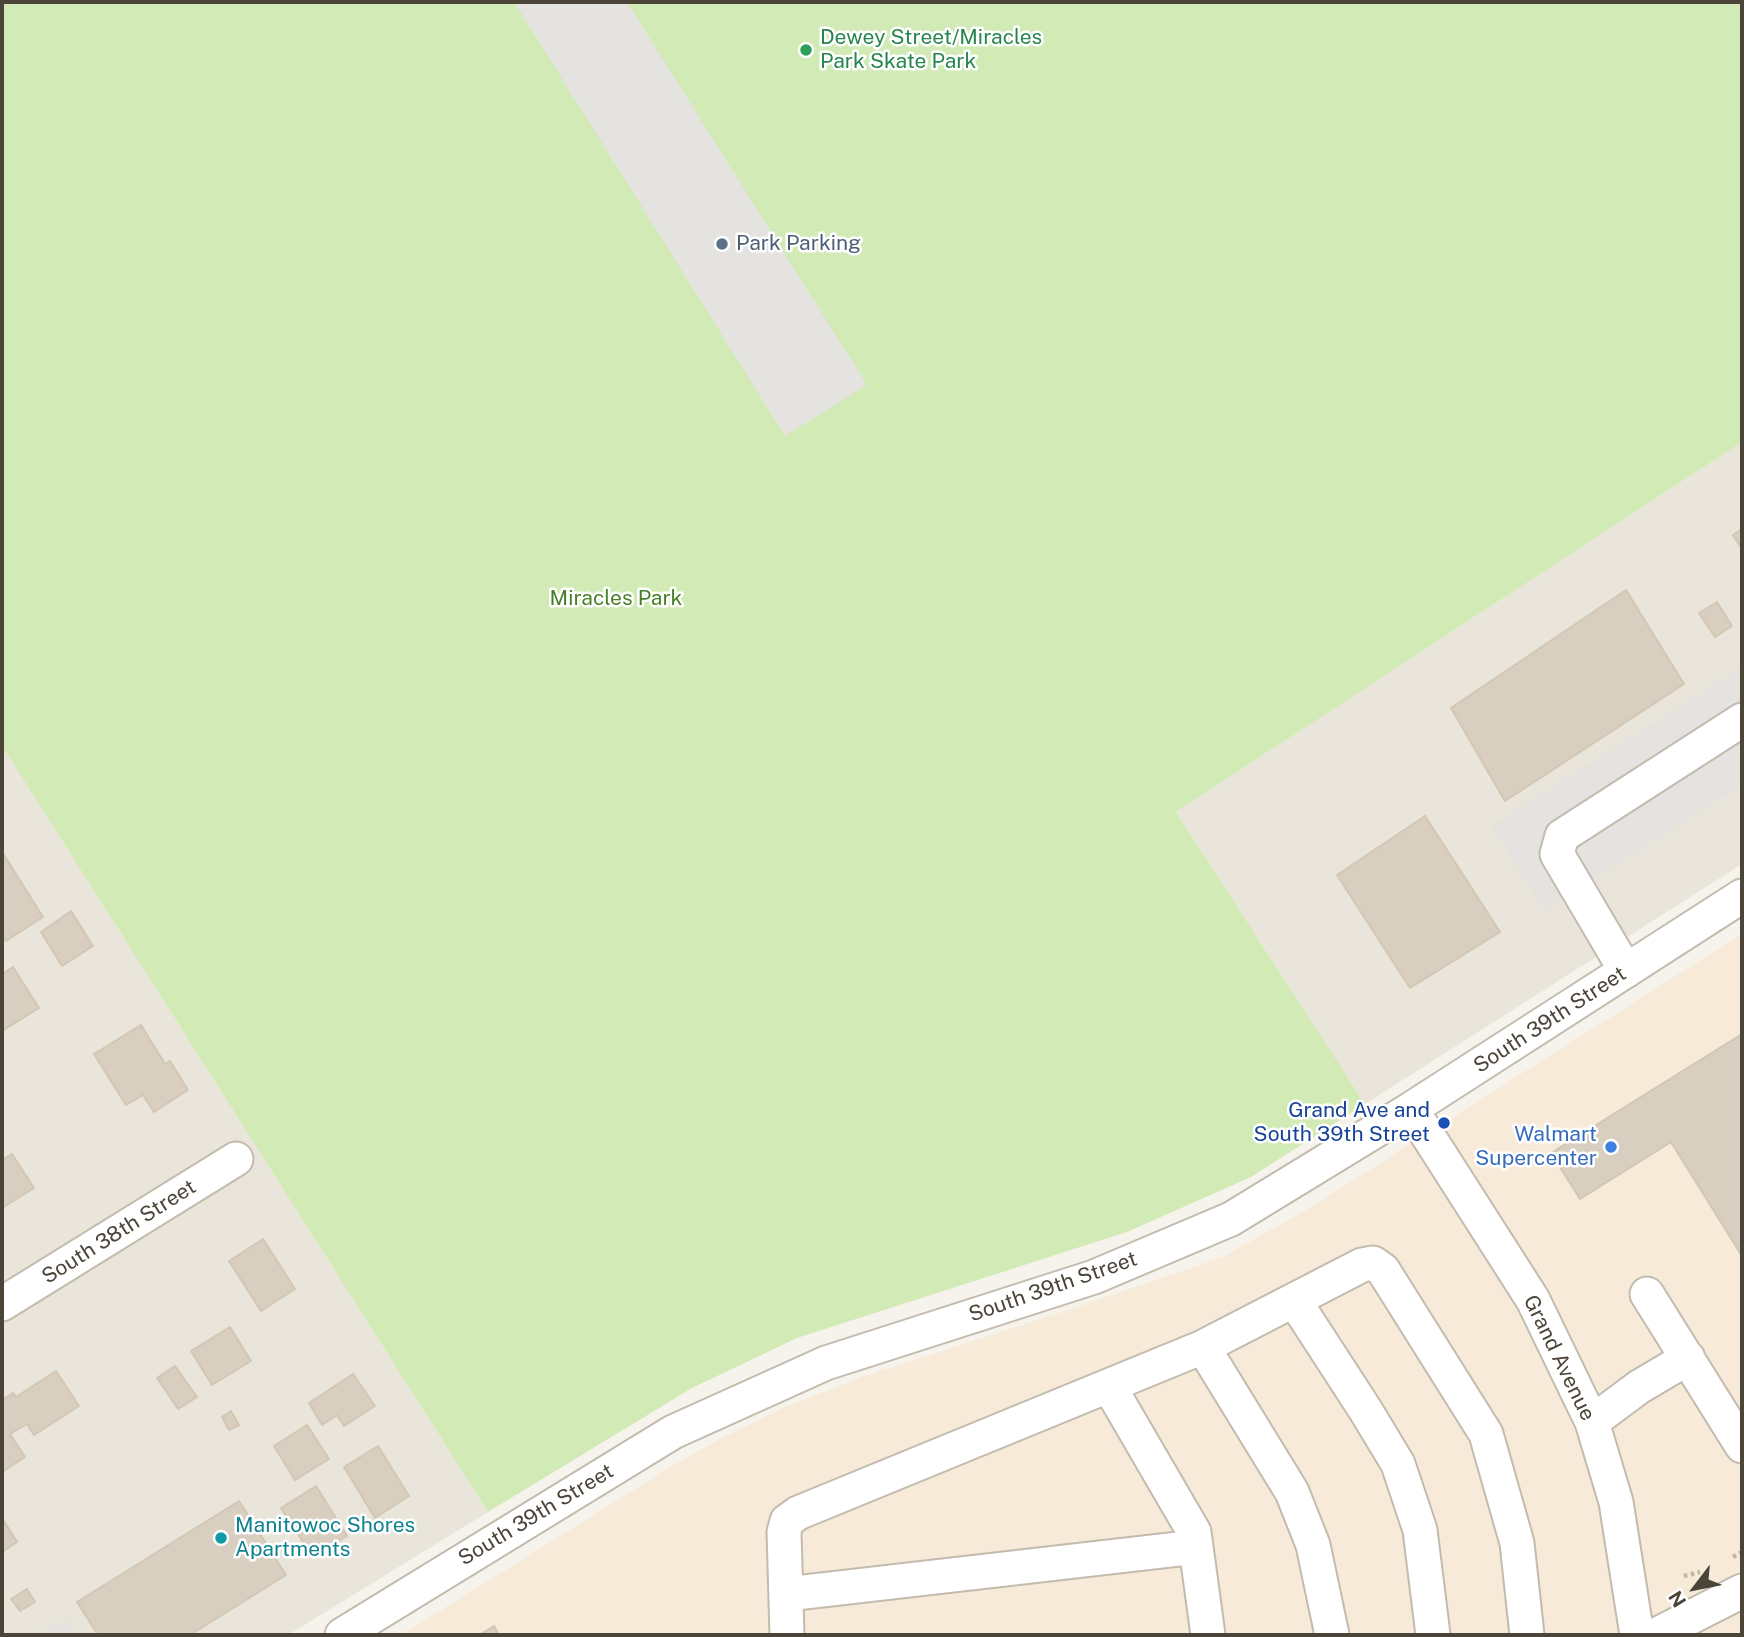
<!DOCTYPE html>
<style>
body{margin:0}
#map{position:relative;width:1744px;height:1637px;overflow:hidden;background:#f6f3ec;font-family:"Public Sans",sans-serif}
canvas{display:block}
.frame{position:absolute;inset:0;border:4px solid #4b4439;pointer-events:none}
.north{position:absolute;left:1660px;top:1553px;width:70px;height:70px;-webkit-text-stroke:5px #fff;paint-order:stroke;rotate:238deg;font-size:19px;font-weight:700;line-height:28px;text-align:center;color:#4b4439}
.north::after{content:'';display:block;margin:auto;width:24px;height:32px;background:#4b4439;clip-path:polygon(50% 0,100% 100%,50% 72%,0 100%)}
</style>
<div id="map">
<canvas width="1744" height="1637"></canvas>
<div class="frame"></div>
<div class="north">N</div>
</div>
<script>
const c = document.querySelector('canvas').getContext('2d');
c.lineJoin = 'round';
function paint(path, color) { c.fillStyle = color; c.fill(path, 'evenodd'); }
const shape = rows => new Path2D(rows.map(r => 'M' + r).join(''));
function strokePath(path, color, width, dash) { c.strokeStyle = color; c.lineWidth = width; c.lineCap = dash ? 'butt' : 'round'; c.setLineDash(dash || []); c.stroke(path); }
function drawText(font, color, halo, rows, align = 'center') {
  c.font = font + ' "Public Sans",sans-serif'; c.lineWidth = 5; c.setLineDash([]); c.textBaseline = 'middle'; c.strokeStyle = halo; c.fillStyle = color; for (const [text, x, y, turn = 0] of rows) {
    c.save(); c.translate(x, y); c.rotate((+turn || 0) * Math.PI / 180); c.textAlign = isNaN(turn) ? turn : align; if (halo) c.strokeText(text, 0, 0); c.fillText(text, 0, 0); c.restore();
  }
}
paint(shape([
 [1742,442,1742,864,1365,1104,1176,812],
 [2,746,488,1512,288,1635,2,1635]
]), '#eae5da');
paint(shape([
 [1742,934,1742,1635,401,1635,672,1466,722,1438,785,1407,862,1377,1065,1311,1223,1257,1306,1210]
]), '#f7ead8');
paint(shape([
 [2,2,1742,2,1742,442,1176,812,1365,1104,1251,1177,1127,1232,797,1338,692,1388,488,1512,2,746]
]), '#d2eab5');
paint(shape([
 [514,2,627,2,867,385,785,436],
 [1742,667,1742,785,1544,910,1491,826],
 [67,1618,78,1635,40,1635]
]), '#e5e3e0');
const building = shape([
 [1742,529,1742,549,1733,535,1742,529],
 [1626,590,1684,684,1505,801,1451,708,1626,590],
 [1717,602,1732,626,1715,637,1699,613,1717,602],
 [1425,816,1500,932,1410,988,1337,875,1425,816],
 [4,855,43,917,6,941,2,934,2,856,4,855],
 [71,911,93,946,62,966,41,932,71,911],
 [13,967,39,1008,2,1031,2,974,13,967],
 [141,1025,165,1064,170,1061,188,1090,154,1112,143,1095,126,1105,94,1054,141,1025],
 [1742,1034,1742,1256,1671,1142,1580,1199,1551,1153,1742,1034],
 [12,1154,34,1188,2,1208,2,1160,12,1154],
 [263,1239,295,1289,261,1311,229,1261,263,1239],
 [230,1327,251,1361,212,1385,191,1351,230,1327],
 [175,1366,197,1397,178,1409,157,1378,175,1366],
 [56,1371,79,1406,34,1435,27,1424,10,1434,25,1457,2,1472,2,1400,13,1393,16,1397,56,1371],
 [353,1374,375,1406,344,1426,337,1415,322,1425,309,1403,353,1374],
 [231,1411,239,1425,229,1430,222,1417,231,1411],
 [307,1425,329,1459,295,1480,274,1446,307,1425],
 [378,1446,409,1496,375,1518,344,1467,378,1446],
 [316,1486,347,1536,313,1557,281,1508,316,1486],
 [239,1501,286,1575,190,1635,98,1635,77,1602,239,1501],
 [2,1518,17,1542,2,1552,2,1518],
 [27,1589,35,1602,20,1611,11,1599,27,1589],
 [494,1626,499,1635,479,1635,494,1626]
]);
paint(building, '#d8cfc1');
strokePath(building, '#d3c7b4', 2);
const minor = shape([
 [1626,971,1557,854,1562,836,1742,720],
 [1411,1109,1533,1300,1592,1422,1616,1502,1637,1635],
 [1647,1294,1742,1446],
 [1294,1300,1366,1411,1398,1464,1420,1530,1433,1635],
 [2,1304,236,1159],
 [1203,1347,1292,1492,1313,1545,1332,1635],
 [1109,1386,1194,1532,1208,1635],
 [1592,1422,1639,1387,1688,1358],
 [787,1594,1196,1547],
 [342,1635,673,1432,826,1363,1094,1277,1231,1219,1411,1109,1742,896],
 [787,1635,784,1532,787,1521,798,1513,1203,1347,1362,1265,1373,1263,1383,1270,1486,1434,1517,1543,1527,1635],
 [1656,1635,1742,1591]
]);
strokePath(minor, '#c2bbae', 37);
strokePath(shape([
 [1733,1557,1742,1552],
 [1684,1576,1700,1572]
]), '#c4b79f', 4.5, [3.5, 3.5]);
strokePath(minor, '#fff', 33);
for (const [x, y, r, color] of [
 [806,50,7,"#2e9e5b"],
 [722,244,7,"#5c6f8a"],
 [1444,1123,7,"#1a4fb4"],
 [1611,1147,7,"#3f7fe0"],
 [221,1538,7,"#0f9aa8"]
]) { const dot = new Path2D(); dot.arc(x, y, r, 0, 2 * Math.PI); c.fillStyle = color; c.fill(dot); strokePath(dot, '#fff', 2.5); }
drawText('21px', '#27864d', '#fff', [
 ["Dewey Street/Miracles",820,38],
 ["Park Skate Park",820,62]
], 'left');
drawText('21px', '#4e5e75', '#fff', [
 ["Park Parking",736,244]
], 'left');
drawText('21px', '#4a7f2a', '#fff', [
 ["Miracles Park",616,599]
]);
drawText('21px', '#4b4439', '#fff', [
 ["South 39th Street",1550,1020,-33],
 ["South 38th Street",119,1232,-32],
 ["South 39th Street",1053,1287,-19],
 ["Grand Avenue",1559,1358,64],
 ["South 39th Street",536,1515,-31]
]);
drawText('21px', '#164399', '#fff', [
 ["Grand Ave and",1430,1111],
 ["South 39th Street",1430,1135]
], 'right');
drawText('21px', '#366cbe', '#fff', [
 ["Walmart",1597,1135],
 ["Supercenter",1597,1159]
], 'right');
drawText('21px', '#0d838f', '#fff', [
 ["Manitowoc Shores",235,1526],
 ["Apartments",235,1550]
], 'left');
</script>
